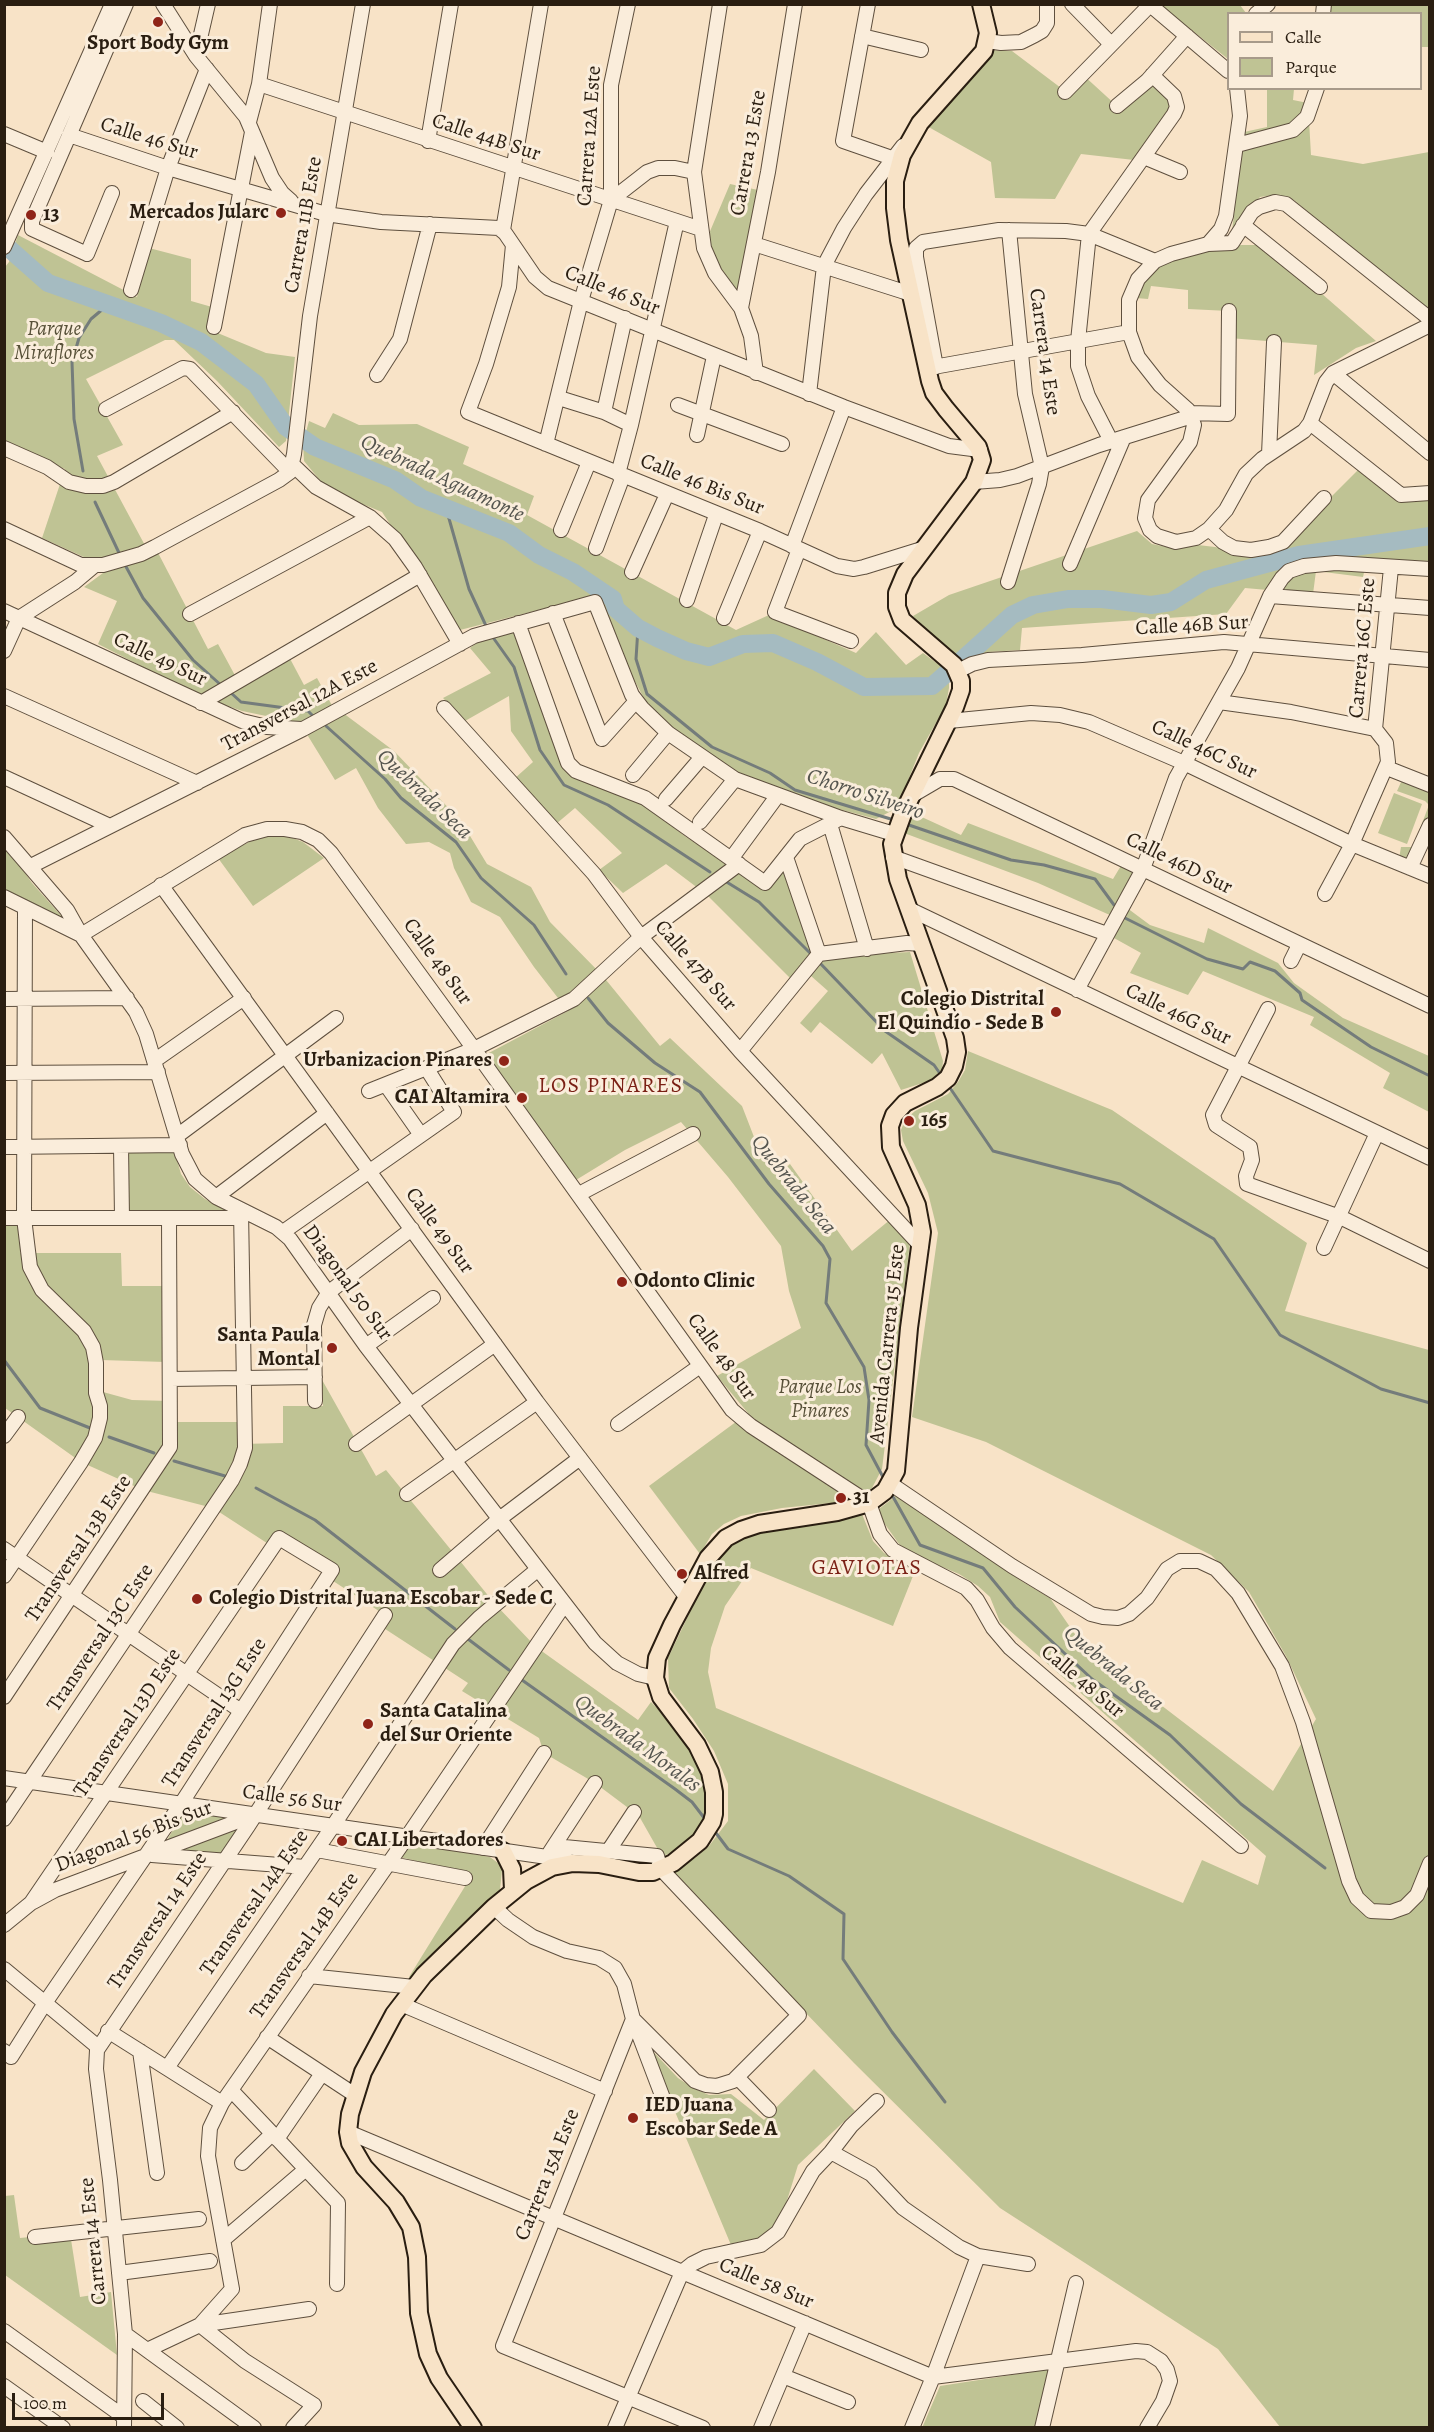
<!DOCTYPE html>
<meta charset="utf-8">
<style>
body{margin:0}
#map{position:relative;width:1434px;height:2432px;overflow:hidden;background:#f8e3c7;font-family:Alegreya,serif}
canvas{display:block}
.frame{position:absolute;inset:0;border:6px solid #2a1e11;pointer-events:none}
.legend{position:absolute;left:1227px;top:12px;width:195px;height:78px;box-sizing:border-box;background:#faeddb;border:2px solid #a79a8a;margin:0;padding:8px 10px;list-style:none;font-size:18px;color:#2a1e11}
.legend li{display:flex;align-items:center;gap:12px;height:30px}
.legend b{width:30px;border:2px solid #a79a8a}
.scale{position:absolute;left:12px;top:2393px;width:152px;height:27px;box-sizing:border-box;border:3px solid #2a1e11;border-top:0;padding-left:8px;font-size:18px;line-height:21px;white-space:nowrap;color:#2a1e11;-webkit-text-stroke:4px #faeddb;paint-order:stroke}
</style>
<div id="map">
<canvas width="1434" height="2432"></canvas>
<div class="frame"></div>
<ul class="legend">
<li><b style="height:8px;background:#f8e3c7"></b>Calle</li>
<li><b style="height:16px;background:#bfc394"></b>Parque</li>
</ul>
<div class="scale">100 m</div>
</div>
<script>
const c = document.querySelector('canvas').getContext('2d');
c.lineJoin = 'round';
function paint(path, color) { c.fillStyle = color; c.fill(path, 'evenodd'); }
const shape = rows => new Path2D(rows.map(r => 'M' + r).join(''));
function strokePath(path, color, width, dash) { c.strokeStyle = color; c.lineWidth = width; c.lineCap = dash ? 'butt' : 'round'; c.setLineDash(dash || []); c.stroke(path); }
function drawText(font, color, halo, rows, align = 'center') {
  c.font = font + ' Alegreya,serif'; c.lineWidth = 6; c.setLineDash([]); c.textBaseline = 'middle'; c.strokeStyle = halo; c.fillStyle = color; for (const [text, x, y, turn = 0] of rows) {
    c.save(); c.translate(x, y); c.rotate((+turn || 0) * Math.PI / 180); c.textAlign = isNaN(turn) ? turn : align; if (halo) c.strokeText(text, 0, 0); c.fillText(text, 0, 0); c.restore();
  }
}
paint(shape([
 [1160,5,1240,5,1246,13,1228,14,1228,59],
 [1328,5,1429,5,1429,47,1421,47,1420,14,1326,14],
 [992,50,1012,51,1065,91,1082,74,1117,106,1147,81,1166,93,1170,104,1168,117,1134,160,1081,154,1055,199,995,198,991,162,925,125],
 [1267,89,1294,89,1293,100,1308,103,1311,155,1363,164,1429,152,1429,315,1294,200,1273,195,1260,197,1232,231,1244,132,1267,127],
 [730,184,758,190,738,297,722,272,710,245,708,236],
 [18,235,137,297,149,248,191,259,191,301,212,307,208,329,266,353,295,357,286,441,279,447,217,381,174,340,165,340,86,379,123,445,97,456,148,551,155,547,208,649,218,644,238,681,287,653,304,685,317,678,335,711,339,710,394,751,461,821,487,864,531,887,550,922,602,975,660,1046,670,1038,742,1106,761,1155,779,1174,790,1164,852,1251,891,1219,910,1243,882,1469,872,1488,864,1494,841,1502,782,1508,741,1516,724,1524,712,1534,700,1554,649,1486,748,1413,717,1376,801,1328,789,1291,781,1246,728,1177,681,1122,625,1150,576,1180,485,1055,568,1011,534,967,500,917,471,902,454,868,450,853,429,842,406,844,378,808,356,768,335,780,300,723,242,711,200,696,98,644,117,601,84,587,103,573,95,557,86,558,42,538,65,469,5,444,5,267,9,262],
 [1222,245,1266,245,1376,341,1356,348,1314,375,1317,345,1229,338,1229,311,1188,309,1188,290,1151,286,1148,299,1136,298,1143,280,1155,268,1177,258],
 [333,413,359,425,417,424,469,447,463,464,534,496,527,515,736,630,769,615,856,653,876,632,906,665,923,653,946,670,949,678,949,688,946,705,919,753,897,808,876,819,805,800,734,771,678,733,646,702,631,674,597,595,460,630,382,512,328,490,304,461,303,443,309,421,325,428],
 [1360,468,1399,501,1429,498,1429,561,1367,559,1363,577,1316,571,1313,594,1245,588,1226,614,1022,628,1020,650,988,652,966,663,921,626,913,616,949,595,1137,531,1152,544,1167,547,1198,545,1274,554],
 [516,629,564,768,579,780,639,801,686,837,766,888,784,868,818,957,910,952,943,1061,942,1070,929,1081,901,1090,882,1053,872,1064,820,1022,811,1033,800,1023,828,991,802,968,791,979,707,895,666,864,623,893,599,870,622,853,575,808,556,824,514,779,533,762,511,731,509,696,465,721,443,698,491,673,470,648,480,640],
 [1402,780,1429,792,1429,816,1409,859,1405,861,1399,859,1401,847,1413,847,1429,805,1425,801,1397,791],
 [1394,793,1422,804,1407,844,1378,833],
 [913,813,961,835,968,823,1113,879,1122,864,1134,869,1119,902,1150,925,1204,943,1208,928,1278,963,1294,983,1343,1018,1429,1056,1429,1112,1383,1088,1390,1073,1310,1025,1314,1017,1203,971,1188,995,1130,973,1141,953,1114,938,1121,920,1038,883,904,833],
 [272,835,290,837,303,842,324,858,253,906,218,858,253,840],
 [5,844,32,883,65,920,5,893],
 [968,1051,1112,1110,1307,1243,1285,1311,1429,1350,1429,2427,1280,2427,1218,2349,1000,2208,854,2063,671,1873,695,1858,709,1846,728,1821,728,1784,714,1751,693,1719,669,1688,668,1658,700,1591,726,1549,745,1538,761,1532,862,1514,873,1541,884,1553,915,1571,893,1626,751,1568,725,1606,711,1648,708,1672,716,1708,1183,1903,1202,1860,1258,1885,1266,1856,1000,1622,990,1597,978,1586,959,1574,914,1555,899,1544,882,1520,879,1509,897,1495,1023,1582,1050,1598,1079,1640,1114,1669,1273,1791,1316,1719,1286,1656,1249,1592,1211,1555,986,1442,912,1417,938,1233,928,1193,903,1141,901,1130,905,1120,915,1111,948,1094,958,1082,965,1070],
 [128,1153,175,1153,181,1174,190,1187,205,1199,234,1215,128,1214],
 [5,1224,20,1224,20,1253,121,1253,122,1286,163,1286,166,1362,101,1360,103,1392,132,1400,170,1401,171,1422,239,1422,241,1444,283,1443,283,1406,323,1406,321,1378,376,1476,386,1470,495,1604,536,1647,638,1720,651,1702,658,1709,705,1769,711,1815,691,1842,664,1856,660,1853,639,1816,595,1783,544,1753,539,1738,462,1691,468,1683,379,1625,385,1615,327,1577,332,1570,279,1539,273,1547,213,1508,143,1490,81,1462,5,1408],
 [184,1811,231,1816,166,1842],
 [244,1821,221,1854,172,1851],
 [408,1843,490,1857,498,1863,502,1870,500,1890,413,1978,409,1977,472,1875,400,1857],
 [647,2045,678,2078,693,2088,709,2095,731,2094,764,2120,814,2069,855,2111,798,2165,780,2223,760,2242,731,2245],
 [14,2195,20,2238,70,2233,80,2297,111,2292,117,2355,5,2275,5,2196],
 [1050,2369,1035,2427,922,2428,940,2386]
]), '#bfc394');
strokePath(shape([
 [83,471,74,419,72,362,79,338,91,319,110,303],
 [95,502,120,555],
 [446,508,469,589,487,628],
 [124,563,143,598,193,660,222,686],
 [638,628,636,659,647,694,712,747,770,773,795,790,894,820],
 [492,636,514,667,540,750,564,785,608,805,710,872],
 [230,692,241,702,308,711,312,715],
 [326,726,385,779,401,798,456,842,481,878,534,925,566,974],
 [906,824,1011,860,1044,865,1095,879,1114,905],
 [725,881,759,902,811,954],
 [1123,917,1207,959,1243,969,1250,962,1275,971,1300,993,1302,1000,1371,1047,1430,1076],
 [819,962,885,1031,934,1065,941,1075],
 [588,998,608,1023,655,1063,700,1092,769,1184,823,1246,830,1259,826,1303,864,1367,869,1400,866,1445,883,1477],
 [948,1085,993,1151,1120,1184,1214,1239,1280,1335,1381,1389,1430,1403],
 [4,1360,40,1408,90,1428],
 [109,1437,154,1453],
 [174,1461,225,1476],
 [256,1488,315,1520,455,1629],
 [892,1495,920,1545,983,1568,1015,1607,1092,1679,1170,1735,1241,1804,1325,1868],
 [468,1639,509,1670],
 [522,1680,675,1789,692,1802,705,1819],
 [713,1829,728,1849,789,1876,844,1914,843,1959,892,2032,945,2102]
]), '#747c7b', 3);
strokePath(shape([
 [4,244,48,283,161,323,201,342,256,384,286,427,315,447,395,480,421,498,509,533,539,555,573,572,613,599,616,609,638,628,657,638,686,651,709,657,743,644,773,643,817,662,864,687,932,686,948,672],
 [962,660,1012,615,1033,605,1068,599,1102,599,1151,605,1171,602,1206,580,1299,555,1430,536]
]), '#a5bbc1', 18);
const minor = shape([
 [163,4,196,56,246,117,272,178,282,193,291,201],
 [720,4,694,172,704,248,715,273,741,308,751,336,756,373],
 [868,4,843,141,892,158],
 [1072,4,1111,44],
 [1149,4,1228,71],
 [1256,14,1268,4],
 [1323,14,1324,4],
 [862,36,921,50],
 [987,41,1001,43,1021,42,1035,35,1042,31,1047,23,1047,4],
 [196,56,208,4],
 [259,84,701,229],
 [1237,88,1240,116,1226,216,1221,229,1208,244,1171,254,1155,261,1138,279,1129,300,1129,332,1138,357,1160,385,1188,410,1194,425,1190,442,1148,500,1145,518,1150,530,1157,536,1176,542,1196,538,1209,529,1226,510,1246,474,1262,459,1304,431,1310,423,1326,382,1333,373,1430,325],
 [1065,92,1150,5],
 [1117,106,1147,81,1187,36],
 [249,122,259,84,270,4],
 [4,134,47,152],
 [69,135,168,168,326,214,381,222,499,228,505,233,535,277,548,288,844,407,949,446,980,450],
 [428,141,451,4],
 [1237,145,1293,130,1307,117,1317,88],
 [1144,157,1180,172],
 [112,193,87,254,32,229,32,221,126,4],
 [611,200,647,172,658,168,675,168,694,172],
 [1243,225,1320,287],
 [503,230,541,4],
 [754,244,911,294],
 [1208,244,1232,243,1252,212,1259,207,1275,202,1286,204,1430,319],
 [513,245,509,287,486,364,468,412,760,531,837,566,854,569,864,567,922,549],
 [4,247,112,4],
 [131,290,168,168,207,69],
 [741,308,768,172,795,4],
 [214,327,252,132],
 [936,367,916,257,916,248,923,242,999,230,1066,231,1089,234,1155,261],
 [928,368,1129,332],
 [1333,373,1430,453],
 [377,375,400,339,430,224],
 [809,394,824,266,844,228,866,194,903,146],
 [559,398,604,412,631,425],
 [678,405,782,444],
 [106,409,183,368,190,369,290,472],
 [604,412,625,318],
 [1190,413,1228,414,1229,311],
 [1310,423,1401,495,1430,493],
 [697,435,714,356],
 [1111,441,1088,396,1078,366,1078,341,1089,234,1174,114,1177,107,1174,96,1152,75],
 [546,444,581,301,611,200,611,85,628,4],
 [4,448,47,467,69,482,86,486,103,486,114,482,233,412],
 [1269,454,1274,342],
 [293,465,316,487,370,517,395,539,415,567,460,644],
 [618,474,631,425,677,221],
 [974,482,1000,480,1017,476,1099,445,1192,416],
 [4,529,81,565,103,565,141,554,155,547,279,480,290,472,294,454,310,316,363,4],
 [1209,529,1223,542,1234,548,1251,550,1269,547,1283,542,1324,498],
 [561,530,589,462],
 [792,546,844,407],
 [596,548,623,476],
 [799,549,775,612,851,641],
 [1070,564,1124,437],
 [632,572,667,494],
 [1008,582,1039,484,1042,467,1025,394,1009,230],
 [1270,596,1430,608],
 [687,600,716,515],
 [4,611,242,721,267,727,301,729],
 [553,613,602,739,636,701],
 [190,614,370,517],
 [724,618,760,531],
 [518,623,568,763,576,771,645,798,765,883,800,839,841,818],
 [4,651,19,618,75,582,94,566],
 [958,671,972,664,988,660,1082,655,1224,642,1430,660],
 [4,696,197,783],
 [1219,702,1291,712,1375,729],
 [201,703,420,575],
 [444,708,594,874,641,937,740,1051,921,1246],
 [949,721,1031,713,1060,715,1089,722,1184,763,1352,844,1430,876],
 [1387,768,1430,785],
 [633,775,668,733],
 [4,777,110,826],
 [911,796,940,779,954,779,1430,1006],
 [666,799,702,757],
 [700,822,735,779],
 [830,824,867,949],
 [4,837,67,910,81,935,136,1012,146,1034,182,1154,195,1179,216,1197,276,1227,290,1239,366,1346,595,1643,617,1663,638,1674,655,1678],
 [786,857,819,954],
 [893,857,1107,934],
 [731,859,778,795],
 [31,866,303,729,474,636,595,602,632,695,642,708,668,733,735,779,841,818,894,834],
 [1410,868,1430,825],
 [161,885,537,1402,687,1598],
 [1325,894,1352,844,1388,762,1386,743,1375,729,1391,568],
 [4,897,81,935],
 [909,909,1430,1158],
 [81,935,245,835,267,829,285,829,302,832,318,840,331,853,474,1049,732,1410,751,1426,869,1503,880,1534,893,1550,966,1588,977,1600,993,1628,1010,1648,1241,1846],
 [819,954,907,943,921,944],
 [1291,961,1299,945],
 [1077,990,1143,869,1176,778,1238,668,1270,596,1282,578,1289,571,1304,566,1336,563,1430,569],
 [4,999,127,998],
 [1268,1009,1213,1115,1216,1125,1250,1147,1252,1160,1246,1176,1247,1184,1340,1217,1430,1261],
 [740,1051,819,954],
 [154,1061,244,998],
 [4,1073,158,1072],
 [386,1085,421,1135],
 [369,1091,474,1049,574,999,641,937,739,864],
 [177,1136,336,1018],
 [121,1146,122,1218],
 [4,1147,180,1145],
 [579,1194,693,1134],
 [216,1197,327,1113],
 [4,1218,241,1218],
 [283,1232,454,1112,427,1069],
 [1324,1248,1377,1133],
 [366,1346,433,1298],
 [170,1379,315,1377],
 [315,1401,314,1325,319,1308,329,1292,412,1229],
 [618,1424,700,1366],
 [4,1436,18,1417],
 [356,1444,495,1344],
 [891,1484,1012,1566,1091,1614,1103,1617,1118,1618,1129,1614,1147,1598,1167,1569,1180,1561,1199,1561,1216,1569,1238,1593,1282,1666,1303,1722,1349,1881,1357,1898,1371,1911,1391,1912,1405,1907,1417,1895,1430,1863],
 [407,1494,537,1402],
 [4,1549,241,1711],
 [440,1570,498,1520,580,1458],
 [4,1576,81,1462,95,1438,100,1418,100,1406,96,1393,96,1363,93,1347,84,1331,42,1290,30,1267,24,1218,25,908],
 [4,1697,170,1447,169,1218],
 [4,1778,547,1857,572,1862],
 [4,1819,232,1480,240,1464,245,1448,241,1210],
 [554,1846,657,1856,661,1869,799,2015,733,2081,717,2086,706,2085,695,2081,633,2019],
 [483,1848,544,1753],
 [317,1850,465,1878],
 [609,1850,634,1812],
 [550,1852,595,1783],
 [152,1855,305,1867],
 [33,1902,55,1890,249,1817],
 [494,1907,508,1920,533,1937,567,1951,599,1958,615,1968,624,1984,633,2019,663,2098],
 [4,1925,31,1903,279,1538,332,1570,181,1804,45,2003,11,2057,4,2051],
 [4,1969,98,2047],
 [309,1976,414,1987],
 [401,2004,605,2091],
 [633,2019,503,2346,703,2428],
 [108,2031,222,2103],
 [267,2037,355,2095],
 [140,2051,157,2173],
 [167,2068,333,1826,453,1644,479,1618,537,1570],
 [737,2077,769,2110],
 [231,2090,338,2203,337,2284],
 [348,2132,933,2377,1136,2351,1147,2352,1161,2361,1167,2370,1170,2381,1163,2401,1147,2428],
 [277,2139,321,2075],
 [831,2152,871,2174,903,2208,959,2247,978,2256,1028,2264],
 [242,2163,272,2134],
 [35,2237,199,2219],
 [223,2240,306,2169],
 [119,2273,210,2261],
 [4,2331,124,2417],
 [125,2334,254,2428],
 [147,2350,200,2325,309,2309],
 [783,2376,848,2402],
 [4,2386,63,2428],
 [143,2401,177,2428],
 [124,2428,125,2334,110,2180,96,2069,97,2050,248,1826,385,1615],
 [293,2428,314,2405,245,2361,200,2325,232,2289,208,2156,210,2128,222,2103,407,1837,564,1605],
 [615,2428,682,2272,692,2264,706,2257,761,2245,778,2232,813,2171,831,2152,851,2126,877,2101],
 [761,2428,805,2323],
 [912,2428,933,2377,978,2256],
 [1042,2428,1076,2283]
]);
const major = shape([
 [503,1851,512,1869,513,1890],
 [473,2428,439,2378,428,2354,419,2313,417,2257,411,2227,396,2202,364,2167,350,2143,348,2132,350,2114,363,2072,394,2014,424,1975,494,1907,526,1881,552,1867,573,1863,599,1864,639,1872,653,1872,673,1863,700,1841,712,1822,714,1814,714,1792,710,1772,697,1745,661,1697,655,1678,657,1658,672,1625,708,1558,726,1538,741,1530,759,1524,837,1512,869,1503,885,1491,896,1471,909,1328,922,1232,917,1205,891,1147,890,1126,894,1115,905,1103,937,1087,948,1078,954,1066,957,1052,955,1038,898,879,892,844,904,811,955,707,961,690,961,681,954,665,902,620,897,607,897,593,905,574,974,482,982,460,978,447,946,409,934,393,930,381,899,240,895,208,895,181,902,155,920,123,984,51,988,33,981,4]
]);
strokePath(minor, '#5e4f3e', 16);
strokePath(major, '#2a1e11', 20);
strokePath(minor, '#faeddb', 14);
strokePath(major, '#f8e3c7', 16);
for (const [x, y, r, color] of [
 [158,22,6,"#8f2418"],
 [281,213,6,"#8f2418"],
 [31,215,6,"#8f2418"],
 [1056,1012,6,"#8f2418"],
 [504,1061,6,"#8f2418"],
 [522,1098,6,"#8f2418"],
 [909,1121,6,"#8f2418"],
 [622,1282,6,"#8f2418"],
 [332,1348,6,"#8f2418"],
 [841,1498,6,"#8f2418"],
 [682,1574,6,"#8f2418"],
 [197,1599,6,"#8f2418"],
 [368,1724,6,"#8f2418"],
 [342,1841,6,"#8f2418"],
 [633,2118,6,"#8f2418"]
]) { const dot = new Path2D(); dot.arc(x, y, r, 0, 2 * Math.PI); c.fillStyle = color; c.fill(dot); strokePath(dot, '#faeddb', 2); }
drawText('bold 21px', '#2a1e11', '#faeddb', [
 ["Sport Body Gym",158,44,"center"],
 ["Mercados Jularc",269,213,"right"],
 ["13",43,215],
 ["Colegio Distrital",1044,1000,"right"],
 ["El Quindío - Sede B",1044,1024,"right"],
 ["Urbanizacion Pinares",492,1061,"right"],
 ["CAI Altamira",510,1098,"right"],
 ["165",921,1121],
 ["Odonto Clinic",634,1282],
 ["Santa Paula",320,1336,"right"],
 ["Montal",320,1360,"right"],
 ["31",853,1498],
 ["Alfred",694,1574],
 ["Colegio Distrital Juana Escobar - Sede C",209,1599],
 ["Santa Catalina",380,1712],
 ["del Sur Oriente",380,1736],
 ["CAI Libertadores",354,1841],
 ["IED Juana",645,2106],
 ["Escobar Sede A",645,2130]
], 'left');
drawText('21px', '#2a1e11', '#faeddb', [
 ["Carrera 12A Este",590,136,-86],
 ["Calle 44B Sur",486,138,18],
 ["Calle 46 Sur",149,139,17],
 ["Carrera 13 Este",749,153,-80],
 ["Carrera 11B Este",304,225,-80],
 ["Calle 46 Sur",612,291,22],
 ["Carrera 14 Este",1044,352,82],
 ["Calle 46 Bis Sur",702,485,22],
 ["Calle 46B Sur",1192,626,-3],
 ["Carrera 16C Este",1363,648,-85],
 ["Calle 49 Sur",160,660,25],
 ["Transversal 12A Este",300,706,-28],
 ["Calle 46C Sur",1204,750,25],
 ["Calle 46D Sur",1179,864,26],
 ["Calle 48 Sur",437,962,54],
 ["Calle 47B Sur",695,966,49],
 ["Calle 46G Sur",1178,1015,26],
 ["Calle 49 Sur",439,1231,54],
 ["Diagonal 50 Sur",347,1283,54],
 ["Avenida Carrera 15 Este",888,1344,-84],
 ["Calle 48 Sur",721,1357,54],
 ["Transversal 13B Este",79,1549,-56],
 ["Transversal 13C Este",101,1638,-56],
 ["Calle 48 Sur",1082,1682,40],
 ["Transversal 13G Este",215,1713,-57],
 ["Transversal 13D Este",128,1723,-56],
 ["Calle 56 Sur",292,1799,8],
 ["Diagonal 56 Bis Sur",134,1837,-21],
 ["Transversal 14A Este",255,1903,-55],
 ["Transversal 14 Este",158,1921,-56],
 ["Transversal 14B Este",305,1946,-55],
 ["Carrera 15A Este",548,2175,-68],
 ["Carrera 14 Este",94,2241,-96],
 ["Calle 58 Sur",766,2284,23]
]);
drawText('italic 21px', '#575038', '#faeddb', [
 ["Parque",54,330],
 ["Miraflores",54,354],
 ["Parque Los",820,1388],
 ["Pinares",820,1412]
]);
drawText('italic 22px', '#55554f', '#faeddb', [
 ["Quebrada Aguamonte",442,479,25],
 ["Quebrada Seca",424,795,43],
 ["Chorro Silveiro",865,795,18],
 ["Quebrada Seca",793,1185,51],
 ["Quebrada Seca",1113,1669,39],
 ["Quebrada Morales",637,1744,36]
]);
c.letterSpacing = '1.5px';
drawText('22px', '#7a1f14', '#faeddb', [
 ["LOS PINARES",611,1087],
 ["GAVIOTAS",867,1569]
]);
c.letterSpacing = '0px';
</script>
